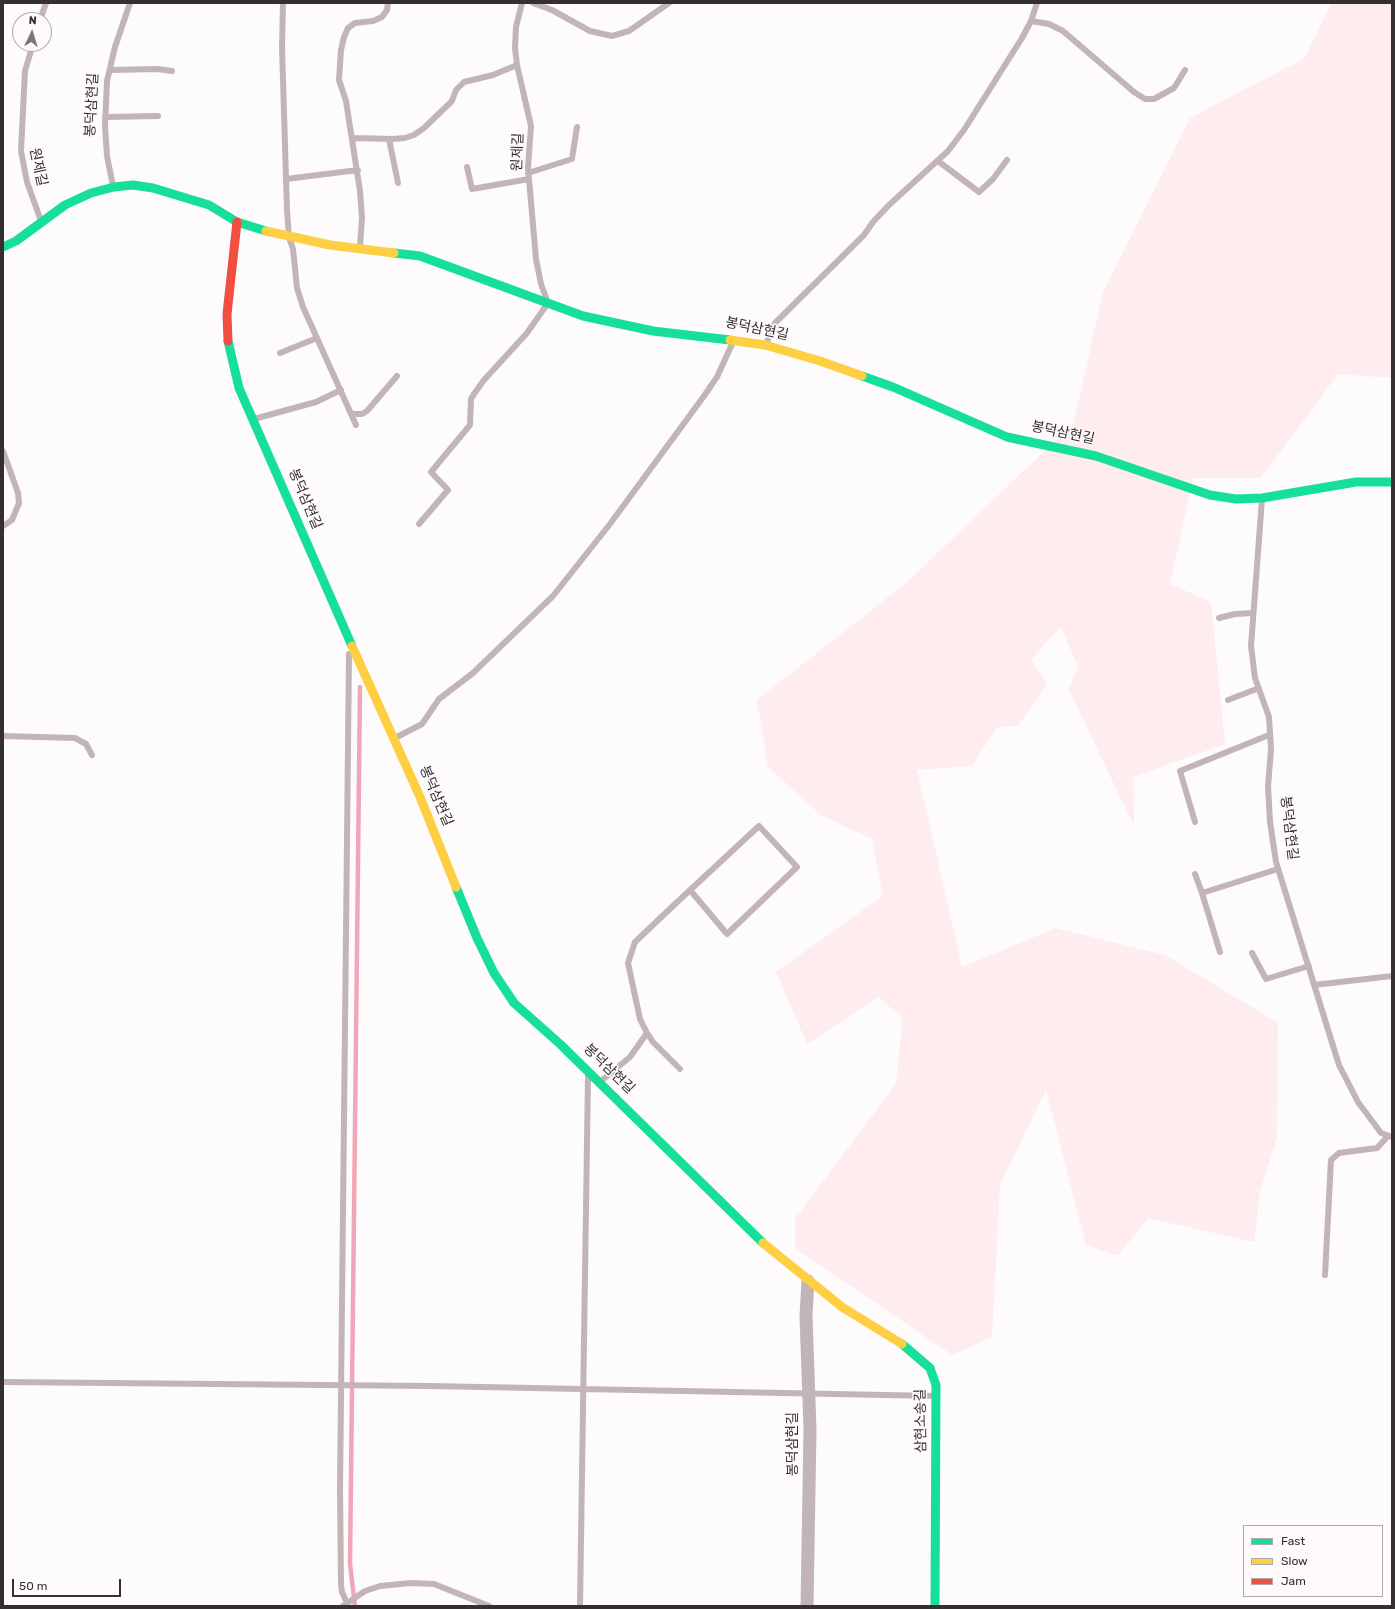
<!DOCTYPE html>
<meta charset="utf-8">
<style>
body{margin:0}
#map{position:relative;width:1395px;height:1609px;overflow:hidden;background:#fdfbfc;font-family:Rubik,sans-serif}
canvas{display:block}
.frame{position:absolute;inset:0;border:4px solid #352f30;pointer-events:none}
.legend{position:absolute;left:1243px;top:1525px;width:140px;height:72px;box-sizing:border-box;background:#fefafb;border:1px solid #aea9aa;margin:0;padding:5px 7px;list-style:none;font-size:12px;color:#352f30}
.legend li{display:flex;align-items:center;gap:8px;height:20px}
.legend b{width:20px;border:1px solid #aea9aa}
.north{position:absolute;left:12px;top:12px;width:40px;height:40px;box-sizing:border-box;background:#fefafb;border:1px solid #aea9aa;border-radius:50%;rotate:4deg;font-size:11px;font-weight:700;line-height:16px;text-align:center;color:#352f30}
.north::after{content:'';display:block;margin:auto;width:14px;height:18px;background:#7b7677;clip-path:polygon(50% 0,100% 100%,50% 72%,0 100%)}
.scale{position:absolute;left:12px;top:1579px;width:109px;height:18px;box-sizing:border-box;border:2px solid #352f30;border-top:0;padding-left:5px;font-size:12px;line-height:14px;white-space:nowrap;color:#352f30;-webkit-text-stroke:3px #fefafb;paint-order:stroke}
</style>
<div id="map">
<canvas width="1395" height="1609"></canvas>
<div class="frame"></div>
<ul class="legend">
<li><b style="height:5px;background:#16e098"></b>Fast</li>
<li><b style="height:5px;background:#ffcf43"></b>Slow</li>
<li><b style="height:5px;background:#f24e42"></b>Jam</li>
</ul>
<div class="north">N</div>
<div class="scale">50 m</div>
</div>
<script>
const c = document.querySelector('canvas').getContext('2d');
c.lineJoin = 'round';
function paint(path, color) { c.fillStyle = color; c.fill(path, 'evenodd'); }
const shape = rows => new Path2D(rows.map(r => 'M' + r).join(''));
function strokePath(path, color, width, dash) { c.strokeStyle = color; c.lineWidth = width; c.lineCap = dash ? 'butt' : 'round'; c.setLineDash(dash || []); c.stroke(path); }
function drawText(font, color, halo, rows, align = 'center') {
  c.font = font + ' Rubik,"Noto Sans KR",sans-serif'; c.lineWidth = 3; c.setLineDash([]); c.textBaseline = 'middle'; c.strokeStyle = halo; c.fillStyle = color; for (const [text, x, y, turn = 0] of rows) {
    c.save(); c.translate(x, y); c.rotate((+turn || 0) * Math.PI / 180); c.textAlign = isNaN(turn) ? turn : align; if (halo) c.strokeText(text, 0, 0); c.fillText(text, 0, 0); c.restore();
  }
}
paint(shape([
 [1331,3,1392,3,1392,378,1338,374,1261,478,1193,478,1170,584,1211,602,1225,744,1133,777,1134,826,1069,690,1078,666,1061,627,1031,659,1047,684,1018,726,997,727,972,766,917,770,962,967,1056,928,1165,955,1278,1023,1277,1137,1260,1191,1254,1242,1148,1218,1118,1256,1086,1245,1046,1090,1000,1184,992,1337,952,1355,795,1248,795,1219,896,1084,903,1018,878,997,807,1044,776,972,883,896,872,839,821,815,768,767,757,700,905,584,1074,423,1103,292,1190,118,1305,58]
]), '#feecef');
strokePath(shape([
 [355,1606,350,1564,360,687]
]), '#f0a6b7', 4.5);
strokePath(shape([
 [283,3,282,47,287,210,289,237,293,249,297,288,303,307,356,425],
 [533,3,552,10,590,31,612,36,629,31,669,3],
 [40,20,46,3],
 [1031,21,1049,24,1063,31,1134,92,1145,99,1154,99,1174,88,1185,70],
 [33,44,25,71,21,151,27,182,41,221],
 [110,70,157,69,172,71],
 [105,117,158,116],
 [353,138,393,139,405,138,414,135,424,128,452,101,456,90,464,82,493,75,517,65],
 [389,139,398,183],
 [938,161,979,192,993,179,1007,160],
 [467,167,472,189,529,179],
 [528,173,572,159,577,127],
 [286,179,358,170],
 [113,186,107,156,105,126,107,81,115,47,130,3],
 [360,247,362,218,360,191,346,101,339,80,341,50,344,37,348,28,355,23,373,21,382,17,387,10,388,3],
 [766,344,775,323,864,235,873,222,889,205,948,151,964,130,1022,38,1031,21,1037,3],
 [280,353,317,338],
 [351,414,362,414,367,411,397,376],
 [254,419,316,402,341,390],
 [3,451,18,493,19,503,12,520,3,526],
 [1262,499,1251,646,1255,678,1269,717,1271,750,1268,786,1270,822,1276,862,1339,1065,1358,1102,1381,1133,1392,1137],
 [419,524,448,490,431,472,470,425,471,399,474,394,484,380,527,333,548,303,541,284,536,259,528,168,531,126,517,65,515,48,516,27,522,3],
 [1219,618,1235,614,1253,613],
 [1228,700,1259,688],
 [3,736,75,738,86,744,92,755],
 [395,738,422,724,439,699,473,673,553,596,610,524,704,396,717,377,733,342],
 [1195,822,1180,771,1269,735],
 [1195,874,1202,893],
 [1220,952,1202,893,1278,869],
 [1252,953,1266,979,1309,966],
 [1314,985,1392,976],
 [647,1033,653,1042,680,1069],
 [601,1081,630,1057,647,1033,640,1019,628,963,635,942,674,905,759,826,797,867,727,934,690,890],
 [1325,1275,1331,1160,1339,1153,1377,1148,1388,1136],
 [3,1382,430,1386,935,1396],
 [347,1603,342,1592,341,1585,340,1489,349,654],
 [343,1606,365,1591,380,1586,411,1583,434,1584,489,1606],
 [580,1606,588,1076]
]), '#c3b4b7', 6);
strokePath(shape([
 [807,1606,810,1429,806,1316,808,1281]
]), '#c3b4b7', 13);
strokePath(shape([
 [3,247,16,241,65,205,91,193,114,187,133,185,153,188,209,205,237,222,266,231],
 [394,253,420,256,583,316,653,331,730,340],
 [228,341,239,388,352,646],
 [862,376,893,387,1007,437,1096,456,1210,495,1236,499,1262,498,1356,482,1392,482],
 [456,887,477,938,494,973,514,1003,560,1044,763,1243],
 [902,1344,930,1368,936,1385,935,1606]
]), '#16e098', 9);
strokePath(shape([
 [266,231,330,245,394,253],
 [730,340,765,345,820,361,862,376],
 [352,646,420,797,456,887],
 [763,1243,842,1307,902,1344]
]), '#ffcf43', 9);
strokePath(shape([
 [228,341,227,314,237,222]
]), '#f24e42', 9);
drawText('14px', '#352f30', '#fefafb', [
 ["봉덕삼현길",92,105,-87],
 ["원제길",518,152,-88],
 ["원제길",38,167,78],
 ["봉덕삼현길",757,329,12],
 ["봉덕삼현길",1063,433,12],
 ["봉덕삼현길",305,499,67],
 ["봉덕삼현길",436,796,67],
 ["봉덕삼현길",1289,828,83],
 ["봉덕삼현길",609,1069,44],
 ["삼현소송길",921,1421,-91],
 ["봉덕삼현길",793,1444,-90]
]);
</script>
